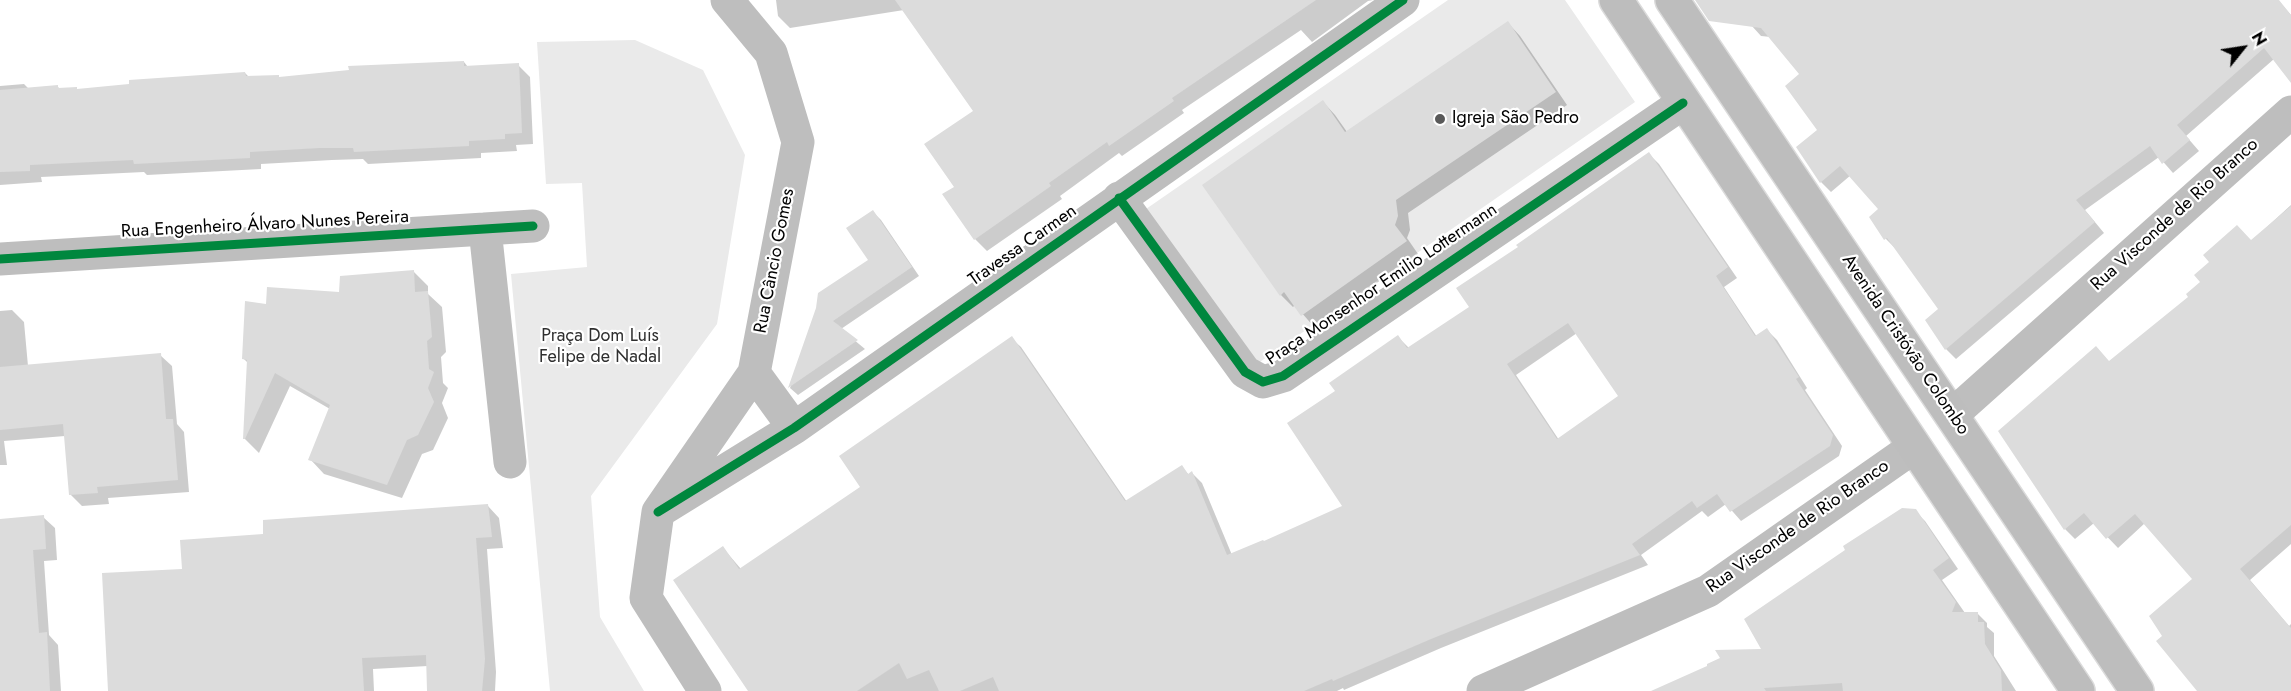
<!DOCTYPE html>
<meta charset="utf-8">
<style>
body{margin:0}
#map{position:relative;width:2291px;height:691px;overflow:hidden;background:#fff;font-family:Jost,sans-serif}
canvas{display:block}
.north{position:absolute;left:2213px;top:18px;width:60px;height:60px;-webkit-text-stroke:4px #fff;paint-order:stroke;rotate:60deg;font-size:16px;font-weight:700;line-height:24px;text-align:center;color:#000}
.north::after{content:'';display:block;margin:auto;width:21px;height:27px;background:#000;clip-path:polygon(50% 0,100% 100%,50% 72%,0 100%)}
</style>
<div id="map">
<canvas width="2291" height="691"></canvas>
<div class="north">N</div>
</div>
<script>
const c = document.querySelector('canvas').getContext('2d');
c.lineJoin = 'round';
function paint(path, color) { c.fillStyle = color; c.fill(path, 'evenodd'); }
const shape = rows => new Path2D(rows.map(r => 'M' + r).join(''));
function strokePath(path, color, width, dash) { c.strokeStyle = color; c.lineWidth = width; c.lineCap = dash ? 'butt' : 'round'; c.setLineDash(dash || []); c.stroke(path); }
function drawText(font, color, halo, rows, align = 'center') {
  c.font = font + ' Jost,sans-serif'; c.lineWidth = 4.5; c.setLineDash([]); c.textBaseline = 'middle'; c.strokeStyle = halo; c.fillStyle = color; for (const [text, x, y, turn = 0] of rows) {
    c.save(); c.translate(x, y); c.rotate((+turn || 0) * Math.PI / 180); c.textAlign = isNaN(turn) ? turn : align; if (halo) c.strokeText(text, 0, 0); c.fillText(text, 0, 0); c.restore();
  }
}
paint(shape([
 [1448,0,1565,0,1635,102,1254,366,1146,209],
 [635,40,703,70,745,155,717,324,591,496,600,617,644,691,550,691,511,274,587,267,582,183,546,184,537,42]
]), '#eaeaea');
paint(shape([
 [776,0,1373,0,1368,1,1312,42,1301,30,1182,110,1184,113,1122,156,1119,153,1060,196,1062,199,987,251,975,239,956,187,975,111,904,10,790,28,778,16],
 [1736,0,2278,0,2291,15,2291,73,2274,59,2186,136,2199,151,2173,173,2159,157,2085,210,2104,233,1956,359,1946,349,1927,321,1940,309,1896,249,1886,239,1880,210,1851,175,1831,192,1821,182,1798,147,1819,130,1801,74,1771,37,1761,36,1751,25],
 [1508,23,1520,36,1567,105,1408,213,1410,230,1407,238,1418,254,1314,327,1295,305,1293,307,1281,295,1323,102,1335,115,1347,132],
 [464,62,468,67,518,65,530,77,533,144,516,145,517,151,481,153,481,158,368,164,363,159,332,160,261,164,261,169,147,175,144,172,41,177,42,182,0,185,0,86,24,84,29,89,58,87,60,89,76,88,78,90,245,73,249,77,280,78],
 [1649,154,1659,164,1737,278,1724,287,1757,337,1767,330,1777,340,1807,388,1805,390,1842,446,1839,456,1741,521,1726,504,1708,517,1702,511,1641,555,1648,565,1441,648,1344,690,1343,688,1337,691,750,691,723,548,741,569,862,487,1011,338,1021,347,1127,502,1182,467,1189,475,1192,473,1202,483,1232,555,1264,543,1345,506,1337,392,1398,337,1409,348,1471,307,1520,248],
 [1577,333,1620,396,1559,440,1516,375],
 [2291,205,2291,544,2250,580,2289,626,2291,624,2291,691,2199,691,2164,636,2194,580,2145,523,2118,548,2094,523,2075,539,2065,529,2110,363,2190,297],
 [873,212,881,220,919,276,841,329,865,349,798,395,790,388,818,308,870,260],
 [413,271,428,286,428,294,442,307,446,352,441,357,443,383,448,388,442,403,448,418,433,450,422,454,402,498,324,474,310,459,330,409,290,386,259,453,244,438,248,363,243,358,267,305,341,293],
 [12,310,24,322,28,366,160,355,172,366,177,424,184,432,189,492,108,498,109,504,82,506,70,494,65,436,4,441,7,465,0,465,0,311],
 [488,506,499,518,503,548,487,549,496,672,495,691,429,691,428,666,373,669,374,691,109,691,183,571,265,535],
 [1915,511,1925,521,1958,569,1942,580,1965,613,1977,613,1987,623,1987,627,1994,633,1994,656,2016,691,1655,691,1763,651],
 [43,517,55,528,57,560,44,561,49,635,58,645,61,691,0,691,0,520]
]), '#0003');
paint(shape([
 [895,0,1316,0,1172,98,1174,101,1109,146,1107,142,1049,183,1051,186,974,240,942,194,954,187,924,144,973,111],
 [1695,0,2279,0,2291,15,2291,83,2264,48,2177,125,2190,140,2162,164,2150,146,2076,200,2095,222,1945,350,1925,320,1938,309,1887,238,1884,240,1869,217,1878,209,1840,166,1820,183,1796,147,1817,130,1785,86,1799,74,1761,28,1709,21],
 [1508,21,1556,92,1396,200,1398,216,1395,225,1407,241,1301,316,1284,292,1280,296,1202,185,1323,100,1345,132],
 [464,61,464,66,519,63,522,133,505,134,505,139,469,141,469,146,354,152,353,148,319,148,250,152,250,158,134,164,133,160,30,165,30,171,0,172,0,90,58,85,58,88,77,87,77,89,129,84,129,80,245,72,246,76,279,75,279,77,349,70,348,66],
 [1649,152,1728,267,1716,276,1755,336,1767,328,1799,377,1796,379,1833,435,1830,446,1730,512,1717,494,1697,508,1692,501,1632,544,1640,555,1431,639,1333,681,1332,679,1304,691,999,691,993,677,960,691,939,691,929,670,907,679,899,663,857,691,748,691,673,580,723,546,739,569,860,487,839,456,1012,336,1125,501,1182,465,1188,474,1192,471,1227,555,1263,540,1264,541,1342,506,1287,423,1335,391,1329,383,1398,335,1407,348,1469,307,1456,288,1518,247,1516,245],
 [1568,323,1618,396,1557,439,1507,364],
 [2291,206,2291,525,2240,569,2291,628,2291,691,2197,691,2156,641,2162,636,2149,616,2192,579,2135,514,2106,539,2084,513,2064,530,1998,431,2096,346,2109,361,2188,297,2186,294,2200,282,2194,275,2209,262,2203,255,2237,225,2251,240],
 [873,210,912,267,833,321,858,340,788,388,816,308,818,293,868,260,846,228],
 [414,270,415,292,428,291,432,337,427,341,429,369,434,372,428,388,434,402,418,435,407,440,387,485,308,460,330,405,275,373,245,439,243,439,247,360,242,359,245,301,266,304,267,287,339,292,340,276],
 [161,353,166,419,173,419,178,480,97,487,98,493,69,495,63,424,0,430,0,367],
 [488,504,492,537,476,538,485,659,482,691,427,691,426,655,362,658,364,691,108,691,102,573,182,569,180,540,263,534,263,520],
 [1902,508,1916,509,1949,558,1933,570,1956,602,1952,612,1978,612,1978,622,1984,622,1985,644,2001,670,2002,691,1843,691,1842,683,1764,688,1766,691,1651,691,1707,666,1707,664,1720,658,1715,650,1761,649,1744,619,1845,550,1843,546],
 [44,515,46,549,33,550,39,633,47,632,50,691,0,691,0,519]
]), '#dcdcdc');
const major = shape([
 [1616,0,2078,691],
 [1672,0,2137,691]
]);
strokePath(major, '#dbdbdb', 36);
strokePath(shape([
 [1119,198,1245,372,1263,382,1283,376,1683,103],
 [485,229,510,462],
 [0,259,533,226],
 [754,373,794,428],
 [1952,415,2291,112],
 [658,512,794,428,1403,0],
 [705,691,646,598,658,512,754,373,798,142,771,53,727,0],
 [1483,691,1708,591,1914,447]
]), '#bebebe', 33);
strokePath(major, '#bdbdbd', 33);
strokePath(shape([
 [1119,198,1245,372,1263,382,1283,376,1683,103],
 [0,259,533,226],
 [658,512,794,428,1403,0]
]), '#00873e', 9);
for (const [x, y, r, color] of [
 [1440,119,6,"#595959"]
]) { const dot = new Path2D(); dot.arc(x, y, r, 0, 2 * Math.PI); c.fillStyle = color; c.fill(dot); strokePath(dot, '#fff', 2); }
drawText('18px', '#000', '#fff', [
 ["Igreja São Pedro",1452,119]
], 'left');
drawText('18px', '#000', '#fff', [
 ["Rua Visconde de Rio Branco",2175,215,-42],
 ["Rua Engenheiro Álvaro Nunes Pereira",265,225,-3],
 ["Travessa Carmen",1023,246,-35],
 ["Rua Câncio Gomes",775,261,-79],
 ["Praça Monsenhor Emilio Lottermann",1382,285,-34],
 ["Avenida Cristóvão Colombo",1905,345,56],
 ["Rua Visconde de Rio Branco",1798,527,-35]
]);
drawText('18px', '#2f2f2f', '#fff', [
 ["Praça Dom Luís",600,337],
 ["Felipe de Nadal",600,358]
]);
</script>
